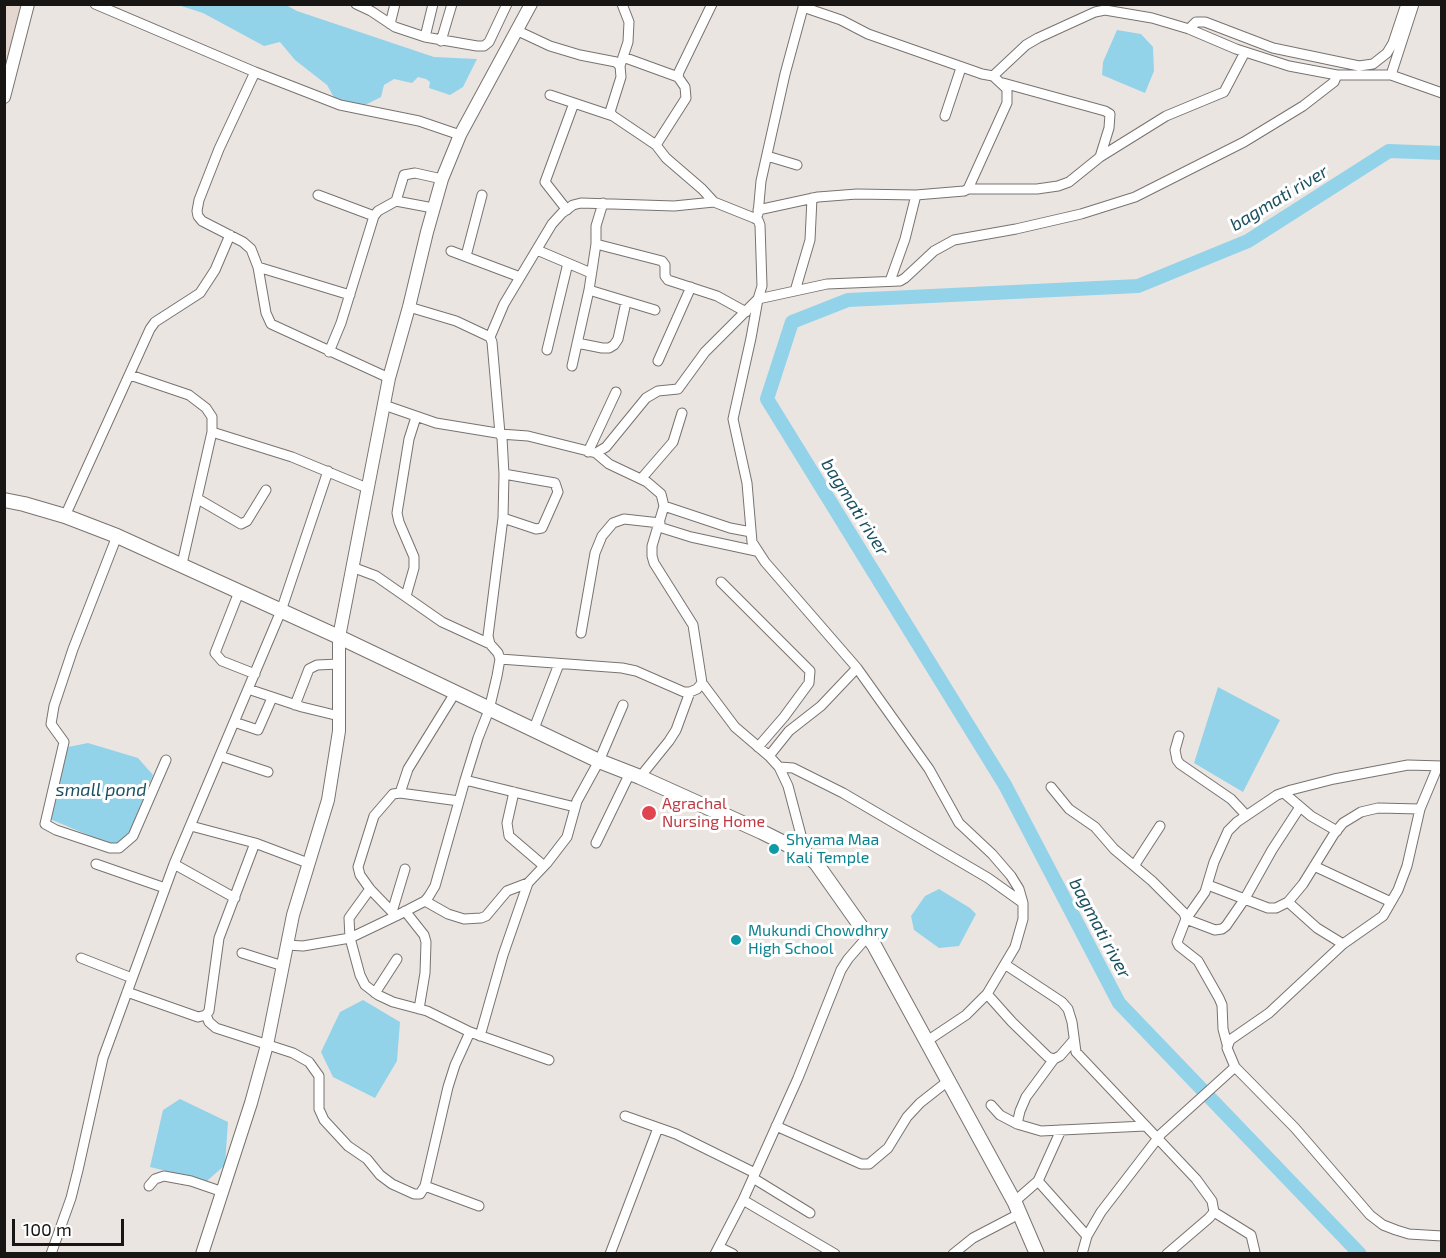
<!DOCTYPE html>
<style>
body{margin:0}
#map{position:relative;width:1446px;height:1258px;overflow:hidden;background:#ebe5e2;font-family:"Exo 2",sans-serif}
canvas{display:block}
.frame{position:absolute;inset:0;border:6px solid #181615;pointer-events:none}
.scale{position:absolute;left:12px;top:1219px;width:112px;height:27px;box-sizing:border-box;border:3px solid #181615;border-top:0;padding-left:8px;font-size:18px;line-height:21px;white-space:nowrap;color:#181615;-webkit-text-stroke:4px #fff;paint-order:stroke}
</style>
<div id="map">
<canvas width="1446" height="1258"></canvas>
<div class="frame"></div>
<div class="scale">100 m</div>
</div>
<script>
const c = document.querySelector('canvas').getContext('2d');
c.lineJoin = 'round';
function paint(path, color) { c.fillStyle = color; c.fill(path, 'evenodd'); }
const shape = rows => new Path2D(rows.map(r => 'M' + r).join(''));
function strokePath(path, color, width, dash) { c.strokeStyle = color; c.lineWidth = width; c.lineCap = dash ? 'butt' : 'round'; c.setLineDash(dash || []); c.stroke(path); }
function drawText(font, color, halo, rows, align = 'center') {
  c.font = font + ' "Exo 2",sans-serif'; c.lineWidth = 6; c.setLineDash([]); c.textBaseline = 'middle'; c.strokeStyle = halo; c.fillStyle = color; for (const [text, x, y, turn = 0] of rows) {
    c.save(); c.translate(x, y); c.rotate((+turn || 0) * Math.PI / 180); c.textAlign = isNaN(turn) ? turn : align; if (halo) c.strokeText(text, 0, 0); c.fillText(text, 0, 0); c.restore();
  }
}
paint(shape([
 [5,5,22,5,5,76]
]), '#e3d7cf');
paint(shape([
 [178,5,286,5,297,11,434,57,477,59,463,87,450,95,429,88,430,82,426,79,418,77,412,83,394,79,384,85,381,97,363,106,335,99,327,85,295,60,280,42,264,46,203,13],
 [1117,30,1141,34,1153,47,1154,71,1145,93,1102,75,1103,62],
 [1218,687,1280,720,1243,792,1194,763],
 [88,743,138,758,153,775,129,834,119,843,107,843,50,819,68,747],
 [939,889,970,908,976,914,959,946,939,948,914,930,911,916,925,896],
 [363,1000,400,1022,397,1061,375,1098,333,1077,321,1052,340,1012],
 [180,1099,228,1122,225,1165,207,1181,150,1167,163,1110]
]), '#92d3e9');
strokePath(shape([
 [1360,1254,1119,1003,1005,785,767,399,792,322,848,300,1138,286,1248,241,1389,151,1442,153]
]), '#92d3e9', 14);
const street = shape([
 [95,4,255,72,340,105,419,121,460,135],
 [356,4,371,11,395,27,425,37,477,46,484,46,489,42,507,4],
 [803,7,841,20,868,34,982,74,993,76,1026,45,1038,38,1095,12,1105,10,1152,18,1189,29,1236,49,1289,66,1337,75,1391,75,1442,93],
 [390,24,395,4],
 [1189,29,1196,22,1205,22,1273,48,1359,66,1373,64,1387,53,1393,43,1406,4],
 [518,31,550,46,580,55,616,62,620,66,621,77,610,112,613,116,656,145,666,158,702,189,714,202],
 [425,37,433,4],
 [441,41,452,4],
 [623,57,678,77],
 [620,66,628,42,629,22,622,4],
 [255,72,219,149,199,200,197,211,198,216,202,221,243,242,251,249,258,267,266,313,271,324,389,378],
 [1391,75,1414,4],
 [1003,83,1105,111,1110,114,1109,128,1100,157],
 [550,95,613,116],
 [945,116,961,68],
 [656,145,686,98,685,87,678,77,679,72,712,4],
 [767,156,797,165],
 [968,189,1037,189,1058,186,1069,182,1100,157,1166,116,1224,92,1245,52],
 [318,195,374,216],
 [396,201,404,175,415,173,442,179],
 [567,210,545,182,574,103],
 [758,210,818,197,857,194,916,195,964,191,968,189,1007,103,1007,89,993,76],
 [758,214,761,181,785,74,804,4],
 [596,244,662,261,665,265,665,276,668,280,717,296,746,312],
 [537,250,591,273],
 [451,251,520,277],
 [466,256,482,195],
 [258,267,350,295],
 [890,281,905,239,916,195],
 [589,290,655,310],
 [795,291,810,240,812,198],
 [409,307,456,321,490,337,492,342,500,434,528,436,596,453,606,447,646,398,658,391,678,389,705,352,758,299,762,286,760,225,758,220,754,218,714,202,674,206,581,203,573,205,562,213,552,224,504,304,490,337],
 [577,343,602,348,609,348,614,345,618,339,626,302],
 [547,350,568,263],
 [329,352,341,323,374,216,378,211,396,201,433,208],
 [658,361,691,287],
 [572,366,589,290,596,244,596,226,603,203],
 [130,375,189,395,206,408,212,417,212,432,182,564],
 [212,432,292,457,367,488],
 [588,452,616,392],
 [596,453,609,464,647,482,661,494,664,506,652,546,652,556,654,563,693,625,702,683,735,727,769,756,779,767,788,786,806,854],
 [641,479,673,442,682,413],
 [198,499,241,524,247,521,266,490],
 [664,506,730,528,751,532],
 [65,516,150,329,155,322,200,293,215,270,230,235],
 [503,518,536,529,542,528,558,492,555,483,504,474],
 [659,527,691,537,756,551],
 [117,536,73,649,54,706,51,724,64,742,45,824,56,830,110,848,119,848,133,836,166,760],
 [352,567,376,576,442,622,490,644],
 [721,582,810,671,809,683,784,717,758,747],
 [239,592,215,653,222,661,255,674],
 [406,596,414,568,414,557,399,522,397,513,409,439,416,417],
 [581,633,595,553,602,536,613,523,624,519,660,523],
 [500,659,622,668,636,671,684,692,690,692,697,689,702,683],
 [248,689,302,707,339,716],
 [295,705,309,669,317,665,339,664],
 [234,722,258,730,272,698],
 [533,731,559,664],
 [1179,736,1175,750,1177,760,1180,764,1231,799,1246,815],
 [220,756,268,772],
 [769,756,789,731,821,706,857,668],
 [1438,766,1420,809,1407,866,1398,890,1383,916,1343,944,1269,1013,1230,1040,1227,1048,1235,1067,1295,1128,1370,1215,1383,1225,1396,1230,1409,1234,1442,1236],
 [779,767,793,768,843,793,988,878,1023,903,1023,919,1015,947,987,994,966,1015,927,1041],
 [640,777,669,741,676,730,690,692],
 [465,780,575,807],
 [1051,787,1069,809,1095,827,1114,849,1152,881,1184,913,1186,919,1177,942,1179,946,1198,961,1219,998,1222,1005,1223,1029,1227,1044],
 [514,792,507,823,509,836,544,866],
 [400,793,408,769,455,693],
 [1284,793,1311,816,1337,831],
 [1300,807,1272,850,1244,900,1226,926,1222,929,1215,930,1186,919,1205,892,1214,862,1228,831,1237,822,1277,795,1291,790,1334,779,1408,765,1442,766],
 [191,826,255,843,308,863],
 [596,843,630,773],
 [96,864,165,888],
 [174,864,235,898],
 [1134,866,1160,826],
 [1314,866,1391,902],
 [1208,885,1268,908,1276,908,1288,902,1303,884,1334,834,1343,823,1361,812,1378,808,1420,809],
 [370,889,349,918,350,938,360,975,365,985,378,995,393,1002,427,1011,470,1032,549,1060],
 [425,901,448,914,464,919,481,918,486,916,507,891,528,883],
 [1288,902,1317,928,1343,944],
 [1023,903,1019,889,1011,876,992,854,959,823,929,769,857,668,765,562,752,542,747,483,733,419,751,338,758,299,827,284,900,281,905,278,934,251,954,240,1016,229,1081,214,1135,197,1244,142,1303,106,1334,82,1337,75],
 [405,911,424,935,426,942,425,973,419,1009],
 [392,912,405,869],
 [396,916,370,889,360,875,358,867,374,816,393,794,400,793,459,801],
 [287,945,303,946,350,938,396,916,425,901,429,896,435,886,465,780,478,738,489,710,497,676,500,659,498,653,490,644,488,636,503,518,504,474,502,438,500,434,497,433,436,423,384,405],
 [242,953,283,966],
 [81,958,132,978],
 [1006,965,1062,1002,1068,1009,1072,1022,1076,1052,1196,1179,1212,1201,1214,1212,1209,1218,1167,1254],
 [127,992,198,1017,206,1015,209,1011,219,938,255,843],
 [375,993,397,959],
 [987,994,1012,1022,1048,1057,1054,1059,1060,1056,1073,1041],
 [206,1015,209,1022,216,1028,293,1053,309,1062,319,1076,319,1109,324,1120,348,1146,367,1159,380,1175,392,1184,414,1194,420,1194,425,1186,448,1087,455,1065,470,1032],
 [480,1036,503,955,528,883,547,863,567,837,577,801,599,761,623,705],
 [991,1105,1000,1115,1017,1124,1041,1131,1145,1126],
 [625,1116,676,1134,755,1173],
 [1017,1124,1020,1111,1026,1097,1054,1059],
 [776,1126,861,1164,869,1164,888,1148,907,1117,920,1103,948,1081],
 [753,1178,810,1213],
 [1038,1181,1087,1236],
 [149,1186,155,1179,164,1176,191,1181,223,1192],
 [425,1186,479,1206],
 [743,1200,835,1254],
 [1014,1202,1038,1181,1061,1130],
 [1214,1212,1251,1235,1255,1252],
 [719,1247,733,1254],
 [51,1254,71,1198,78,1170,103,1058,174,864,281,611,328,471],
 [610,1254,658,1128],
 [715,1254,743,1200,798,1078,841,970,848,959,868,936],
 [953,1254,973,1238,1019,1214],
 [1082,1254,1087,1236,1101,1212,1161,1134,1235,1067]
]);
const secondary = shape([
 [4,97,28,4],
 [202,1254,251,1103,267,1045,293,915,328,800,339,731,339,637,389,378,409,307,427,232,442,179,460,135,531,4]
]);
const primary = shape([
 [4,500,24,504,65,516,117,536,339,637,599,761,640,777,762,832,806,854,816,863,874,945,1015,1203,1037,1254]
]);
strokePath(street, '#787370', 11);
strokePath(secondary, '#787370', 14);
strokePath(primary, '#787370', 16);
strokePath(street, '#fff', 9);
strokePath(secondary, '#fff', 12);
strokePath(primary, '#fff', 14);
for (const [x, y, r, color] of [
 [649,813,8,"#e0444e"],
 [774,849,6,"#0f9aa8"],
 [736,940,6,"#0f9aa8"]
]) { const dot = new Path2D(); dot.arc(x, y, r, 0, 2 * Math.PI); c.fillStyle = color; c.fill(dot); strokePath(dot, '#fff', 2); }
drawText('16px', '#be3a42', '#fff', [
 ["Agrachal",662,804],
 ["Nursing Home",662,822]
], 'left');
drawText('16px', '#0d838f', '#fff', [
 ["Shyama Maa",786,840],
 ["Kali Temple",786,858],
 ["Mukundi Chowdhry",748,931],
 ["High School",748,949]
], 'left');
drawText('italic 18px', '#1a5060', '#fff', [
 ["bagmati river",1279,198,-31],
 ["bagmati river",855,507,58],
 ["small pond",101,790],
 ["bagmati river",1100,928,62]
]);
</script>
